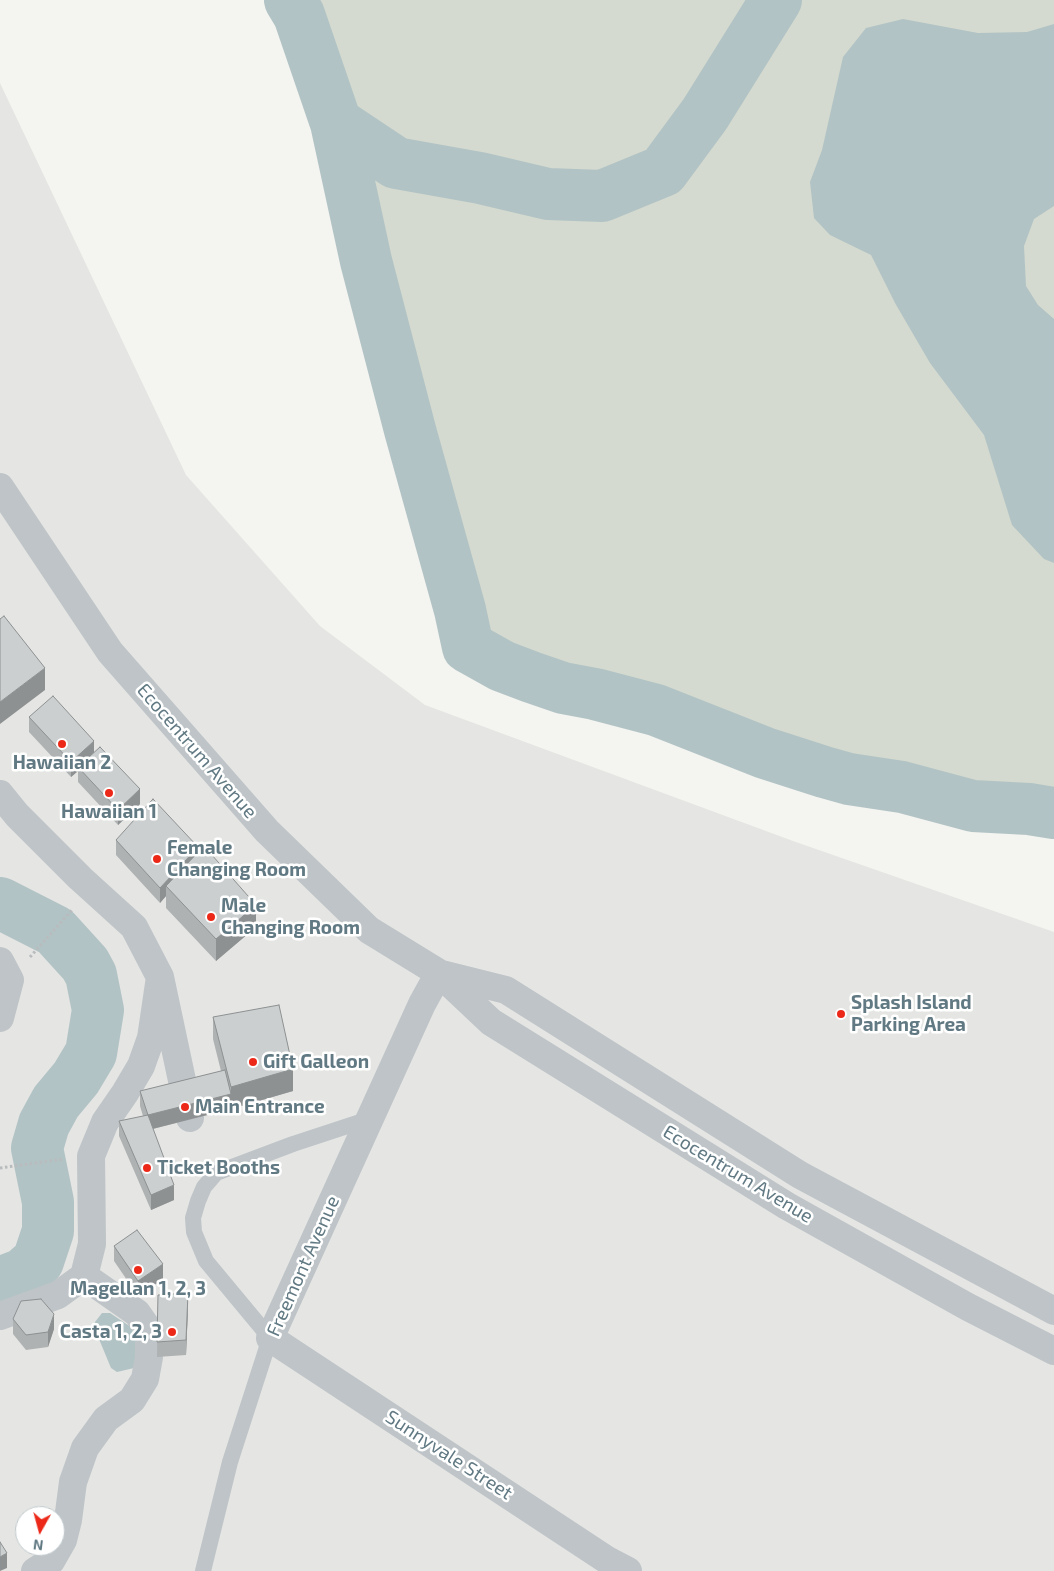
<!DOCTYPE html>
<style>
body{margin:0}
#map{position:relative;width:1054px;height:1571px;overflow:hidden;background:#f4f4f0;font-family:"Exo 2",sans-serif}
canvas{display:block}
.north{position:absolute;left:15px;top:1506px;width:50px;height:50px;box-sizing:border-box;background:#fff;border:1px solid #c0c9cd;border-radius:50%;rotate:187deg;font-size:14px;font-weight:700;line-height:20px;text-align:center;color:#617983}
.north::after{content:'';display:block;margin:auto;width:18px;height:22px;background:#ec2818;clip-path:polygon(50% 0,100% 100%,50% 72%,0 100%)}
</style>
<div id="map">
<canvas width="1054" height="1571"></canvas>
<div class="north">N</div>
</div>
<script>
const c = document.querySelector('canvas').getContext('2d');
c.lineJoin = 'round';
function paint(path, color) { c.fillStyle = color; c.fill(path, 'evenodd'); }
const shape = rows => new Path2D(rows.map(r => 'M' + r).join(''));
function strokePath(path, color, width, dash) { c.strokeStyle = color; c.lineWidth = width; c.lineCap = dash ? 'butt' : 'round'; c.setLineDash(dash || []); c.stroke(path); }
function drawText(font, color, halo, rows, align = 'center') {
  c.font = font + ' "Exo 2",sans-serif'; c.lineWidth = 5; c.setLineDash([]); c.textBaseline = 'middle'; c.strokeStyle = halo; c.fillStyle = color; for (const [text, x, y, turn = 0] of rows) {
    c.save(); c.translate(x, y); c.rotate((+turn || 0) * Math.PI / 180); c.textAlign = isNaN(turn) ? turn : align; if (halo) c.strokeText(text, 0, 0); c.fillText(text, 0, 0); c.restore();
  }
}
paint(shape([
 [0,83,186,475,320,626,425,705,793,841,1054,932,1054,1571,0,1571],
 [25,1516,55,1516,55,1546,25,1546]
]), '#e5e5e3');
paint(shape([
 [290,0,1054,0,1054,813,1029,809,973,806,902,787,849,779,824,772,765,753,656,710,595,694,563,688,531,677,502,666,468,647,460,610,410,430,366,261,336,123,299,15]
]), '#d4dacf');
paint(shape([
 [903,19,978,33,1027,32,1054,24,1054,206,1034,219,1024,246,1026,286,1038,305,1054,319,1054,563,1044,559,1012,525,984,435,930,363,895,303,871,255,830,235,814,218,810,182,822,150,843,57,866,28],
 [102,1313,110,1313,131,1327,140,1348,134,1368,117,1372,111,1368,99,1339,95,1322]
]), '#b2c3c5');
strokePath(shape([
 [290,0,299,15,336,123,366,261,410,430,460,610,468,647,502,666,531,677,563,688,595,694,656,710,765,753,824,772,849,779,902,787,973,806,1029,809,1054,813],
 [336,123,396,163,480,178,548,194,602,196,663,171,705,114,776,0],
 [0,903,55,931,85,964,91,975,98,1010,91,1053,76,1078,56,1102,44,1124,37,1148,48,1202,48,1231,38,1261,23,1274,0,1283]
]), '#b2c3c5', 52);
strokePath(shape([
 [30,957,72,910],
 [0,1168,64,1159]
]), '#b8bcbe', 3, [2.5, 2.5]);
strokePath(shape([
 [203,1571,230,1462,270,1338,206,1261,194,1232,193,1218,198,1201,204,1187,216,1173,293,1144,369,1119]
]), '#bec4c7', 16);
strokePath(shape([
 [0,487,110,652,267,831,369,930,439,973,491,1022,787,1206,968,1307,1054,1351],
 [0,794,17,815,80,878,134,927,160,977,190,1118],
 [0,961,10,980,0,1018],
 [439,973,422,1004,270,1338,607,1560,628,1571],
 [442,974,506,990,800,1175,1054,1311],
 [0,1316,58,1295,84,1276,92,1244,91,1156,105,1122,125,1093,141,1066,151,1038,160,977],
 [35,1571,51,1561,63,1540,68,1520,73,1482,85,1448,106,1419,132,1400,145,1379,149,1357,149,1330,137,1313,84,1276]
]), '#bec4c7', 28);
paint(shape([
 [29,717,94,752,140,804,118,825,78,782,78,771,71,777,29,732],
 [116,840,198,853,256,927,216,961,166,908,166,896,160,903,116,855],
 [213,1017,293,1091,231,1109,153,1129,174,1200,151,1210,119,1136,119,1121,143,1116,140,1106,140,1091,221,1071,213,1039],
 [114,1246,163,1279,138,1296,114,1261],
 [158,1295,188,1308,186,1355,157,1357],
 [13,1319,54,1329,48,1347,26,1350,13,1334]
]), '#afb2b3');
paint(shape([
 [45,668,45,690,0,724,0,702],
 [94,741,94,756,78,767,78,771,71,777,71,762],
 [140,789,140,804,118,825,118,810],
 [198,847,198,862,166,886,166,896,160,903,160,888],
 [256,905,256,927,216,961,216,939],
 [293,1069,293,1091,231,1109,231,1087],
 [231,1094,231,1109,148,1130,148,1115],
 [174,1185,174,1200,151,1210,151,1195],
 [163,1264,163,1279,138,1296,138,1281],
 [188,1293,188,1308,186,1355,186,1340],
 [54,1314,54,1329,48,1347,48,1332],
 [7,1553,7,1568,0,1571,0,1557]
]), '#8e9192');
const building = shape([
 [4,616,45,668,0,702,0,619,4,616],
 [53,696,94,741,71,762,29,717,53,696],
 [100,747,140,789,118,810,78,767,100,747],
 [153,799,198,847,160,888,116,840,153,799],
 [204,846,256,905,216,939,166,886,204,846],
 [279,1005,293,1069,231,1087,213,1017,279,1005],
 [225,1070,231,1094,148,1115,140,1091,225,1070],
 [148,1115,174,1185,151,1195,119,1121,148,1115],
 [137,1230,163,1264,138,1281,114,1246,137,1230],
 [188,1293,186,1340,157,1342,158,1295,188,1293],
 [41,1299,54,1314,48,1332,26,1335,13,1319,21,1301,41,1299],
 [0,1542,7,1553,0,1557,0,1542]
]);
paint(building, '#cbcfd0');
strokePath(building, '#8e9192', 1);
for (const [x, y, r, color] of [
 [62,744,5,"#ec2818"],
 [109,793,5,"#ec2818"],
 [157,859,5,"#ec2818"],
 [211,917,5,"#ec2818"],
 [841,1014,5,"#ec2818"],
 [253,1062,5,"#ec2818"],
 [185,1107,5,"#ec2818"],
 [147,1168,5,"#ec2818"],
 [138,1270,5,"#ec2818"],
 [172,1332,5,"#ec2818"]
]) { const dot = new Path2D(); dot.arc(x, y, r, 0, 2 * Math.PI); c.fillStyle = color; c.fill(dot); strokePath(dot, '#fff', 2); }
drawText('19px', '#617983', '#fff', [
 ["Ecocentrum Avenue",197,751,49],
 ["Ecocentrum Avenue",738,1174,31],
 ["Freemont Avenue",303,1266,-66],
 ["Sunnyvale Street",449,1455,33]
]);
drawText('bold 19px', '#617983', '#fff', [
 ["Hawaiian 2",62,763,"center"],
 ["Hawaiian 1",109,812,"center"],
 ["Female",167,848],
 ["Changing Room",167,870],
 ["Male",221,906],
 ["Changing Room",221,928],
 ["Splash Island",851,1003],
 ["Parking Area",851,1025],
 ["Gift Galleon",263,1062],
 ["Main Entrance",195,1107],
 ["Ticket Booths",157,1168],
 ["Magellan 1, 2, 3",138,1289,"center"],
 ["Casta 1, 2, 3",162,1332,"right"]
], 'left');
</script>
